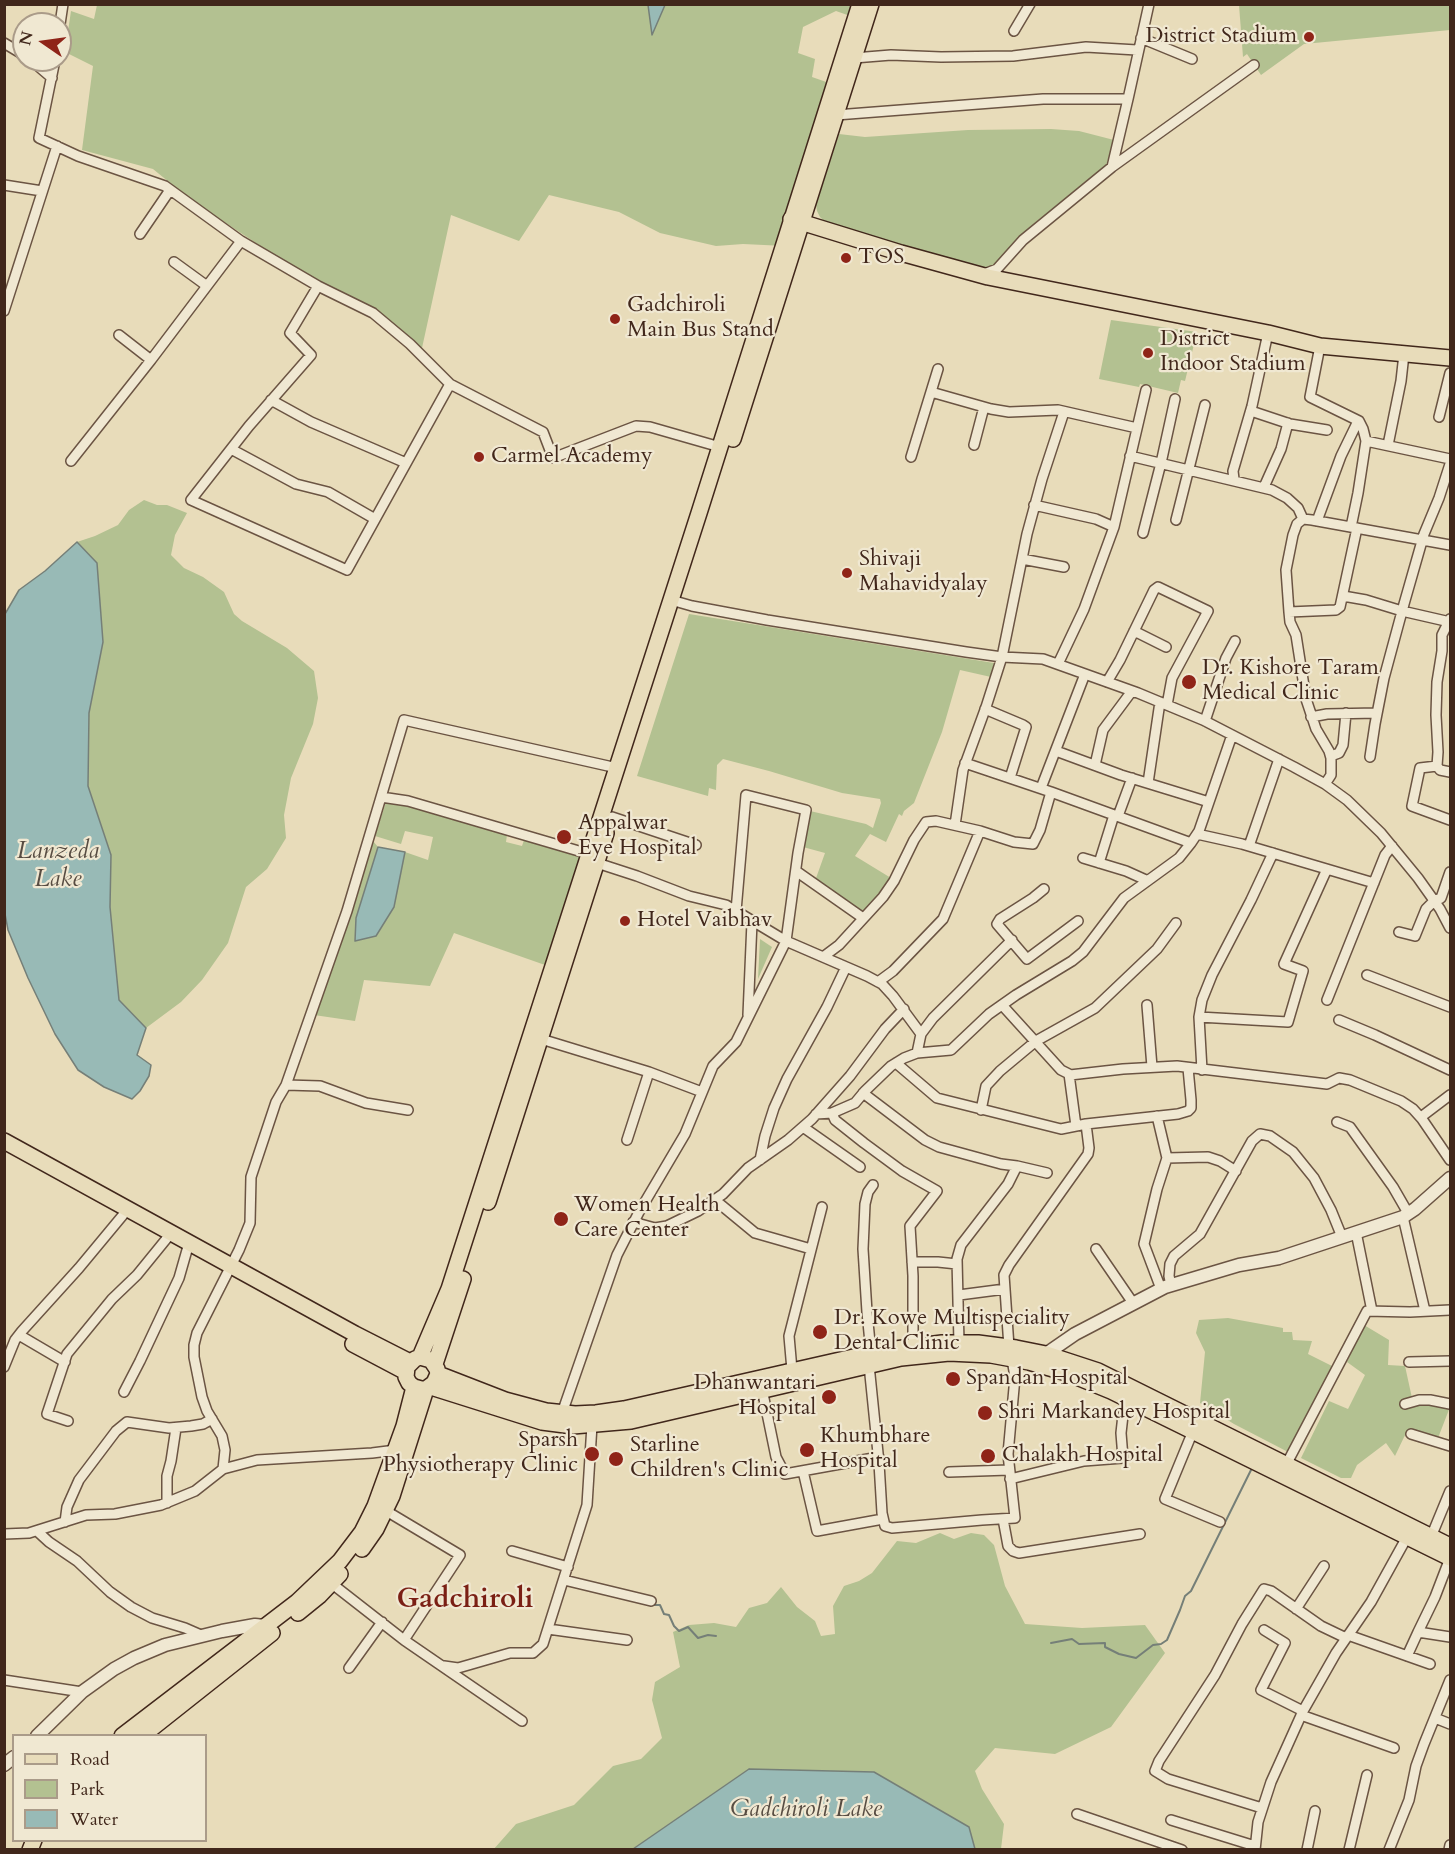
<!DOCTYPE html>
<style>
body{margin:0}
#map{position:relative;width:1455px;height:1854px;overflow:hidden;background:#e8dcba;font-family:Cardo,serif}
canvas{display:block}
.frame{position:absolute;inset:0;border:6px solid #41271b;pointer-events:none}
.legend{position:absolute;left:12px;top:1734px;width:195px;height:108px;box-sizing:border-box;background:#f0e8d2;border:2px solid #aa9b89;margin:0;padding:8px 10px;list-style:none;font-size:18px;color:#41271b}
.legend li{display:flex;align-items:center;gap:12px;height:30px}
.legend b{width:30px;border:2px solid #aa9b89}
.north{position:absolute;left:12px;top:12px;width:60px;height:60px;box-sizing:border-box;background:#f0e8d2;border:2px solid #aa9b89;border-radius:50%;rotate:283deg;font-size:16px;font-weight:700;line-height:24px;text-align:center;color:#41271b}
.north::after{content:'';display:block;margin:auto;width:21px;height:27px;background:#8f2418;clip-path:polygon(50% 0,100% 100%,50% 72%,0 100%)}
</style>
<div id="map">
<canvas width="1455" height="1854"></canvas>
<div class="frame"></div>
<ul class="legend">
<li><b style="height:8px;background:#e8dcba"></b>Road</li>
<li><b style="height:16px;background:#b3c191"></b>Park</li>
<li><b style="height:16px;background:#98bab6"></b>Water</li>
</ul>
<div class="north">N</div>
</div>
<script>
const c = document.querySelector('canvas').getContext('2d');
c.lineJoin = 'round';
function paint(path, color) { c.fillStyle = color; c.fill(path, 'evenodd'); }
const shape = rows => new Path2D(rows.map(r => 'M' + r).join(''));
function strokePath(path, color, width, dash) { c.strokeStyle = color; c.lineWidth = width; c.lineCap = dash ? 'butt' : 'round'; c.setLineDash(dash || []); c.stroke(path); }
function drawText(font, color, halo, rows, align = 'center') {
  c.font = font + ' Cardo,serif'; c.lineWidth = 4.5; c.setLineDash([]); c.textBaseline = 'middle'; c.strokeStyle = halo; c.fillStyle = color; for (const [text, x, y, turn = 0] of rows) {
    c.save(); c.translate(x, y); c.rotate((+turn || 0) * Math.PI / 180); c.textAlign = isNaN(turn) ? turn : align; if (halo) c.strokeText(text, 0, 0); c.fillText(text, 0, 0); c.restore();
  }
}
paint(shape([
 [97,5,860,5,856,18,836,11,803,27,798,53,815,59,812,77,832,84,785,246,743,244,716,246,660,233,619,212,549,195,519,241,451,215,422,348,375,310,313,278,265,249,191,200,153,169,82,150,93,66,65,52,71,11,94,19],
 [1239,5,1450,5,1450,30,1304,44,1261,75,1247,54,1243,57],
 [1051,129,1079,131,1114,140,1104,172,1038,220,1008,251,996,267,984,270,963,265,825,222,820,217,817,211,816,205,839,134,865,137,968,130],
 [1111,320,1197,332,1185,381,1181,380,1178,393,1140,384,1139,387,1099,379],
 [144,500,157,505,167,505,187,513,175,535,171,555,184,568,203,577,224,592,234,614,242,621,287,648,314,671,318,698,313,724,291,778,284,815,286,838,267,869,246,887,228,943,202,980,181,1002,146,1028,119,1000,110,907,111,855,88,786,89,713,103,642,97,563,77,542,95,536,118,525,129,510],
 [689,614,994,663,991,677,960,670,942,732,914,803,904,811,902,816,899,814,886,842,870,834,855,856,891,878,887,885,863,914,815,881,825,853,803,847,810,811,866,824,873,828,881,803,880,799,842,793,769,771,723,759,717,765,716,790,709,788,708,796,637,776],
 [386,802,408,804,507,835,506,842,522,846,524,840,585,858,545,965,454,933,430,986,364,980,355,1021,314,1015,351,913,373,841,378,847,356,918,355,941,376,936,394,907,405,852,428,860,433,837,405,831,401,844,375,836],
 [760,939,772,947,758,979],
 [1228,1318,1283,1328,1283,1332,1292,1332,1293,1340,1312,1341,1308,1354,1332,1366,1290,1453,1234,1424,1200,1403,1205,1352,1196,1333,1199,1320],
 [1364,1325,1389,1340,1388,1365,1405,1366,1412,1398,1424,1403,1450,1407,1438,1438,1415,1431,1406,1433,1395,1456,1386,1443,1357,1465,1351,1478,1341,1478,1301,1458,1329,1401,1348,1409,1365,1375,1347,1362],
 [940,1533,954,1539,971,1533,984,1535,994,1545,1005,1586,1025,1624,1082,1628,1145,1625,1165,1653,1111,1727,1055,1754,995,1748,975,1771,982,1789,1004,1824,1001,1849,975,1849,969,1827,874,1772,749,1769,633,1849,493,1850,516,1824,574,1805,613,1766,641,1759,662,1738,652,1700,655,1682,680,1667,673,1632,689,1625,714,1623,736,1627,749,1608,767,1603,781,1587,797,1607,815,1621,821,1636,835,1634,833,1606,844,1586,859,1581,872,1573,897,1541,916,1543]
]), '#b3c191');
const water = shape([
 [648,5,665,5,652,35,648,5],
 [77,542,97,563,103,642,89,713,88,786,111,855,110,907,119,1000,146,1028,137,1055,151,1065,149,1076,140,1091,132,1099,104,1087,78,1070,55,1034,28,978,8,930,5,914,5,614,19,590,45,571,77,542],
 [378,847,405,852,394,907,376,936,355,941,356,918,378,847],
 [749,1769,874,1772,969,1827,975,1849,633,1849,749,1769]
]);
paint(water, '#98bab6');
strokePath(water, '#757f78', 1.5);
strokePath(shape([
 [650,1605,660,1605,664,1614,669,1615,674,1626,679,1631,688,1627,698,1638,708,1635,716,1636],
 [1051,1643,1072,1639,1079,1644,1105,1643,1105,1647,1119,1654,1136,1658,1153,1645,1161,1644,1167,1640,1180,1610,1185,1596,1191,1591,1252,1468]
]), '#757f78', 2);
const minor = shape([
 [60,24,63,4],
 [1014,31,1030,4],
 [1141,38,1192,59],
 [4,43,24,55],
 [854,58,891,55,941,57,1013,56,1086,47,1137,50],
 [31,60,52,78],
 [55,60,39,138,78,156,165,186,241,241],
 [1128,99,1149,4],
 [836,115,1043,99,1128,99,1112,167],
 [4,185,42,191],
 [140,234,170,190],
 [174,262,207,286],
 [984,274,997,269,1023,240,1112,167,1254,65],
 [318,286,373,313,410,344,450,384,543,432,553,458,636,426,650,427,720,447],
 [4,311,57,146],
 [119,335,151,360],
 [1320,346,1310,397,1359,421,1363,429,1366,441,1358,493,1351,527],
 [931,392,991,409,1009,412,1058,410,1137,428],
 [271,400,311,422,406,463],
 [1251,411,1290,424,1327,430],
 [1439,417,1450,373],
 [1366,441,1450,459],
 [974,445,984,407],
 [1388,445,1401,381,1404,354],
 [231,449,296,484,328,492,375,519],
 [1130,456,1272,490,1287,498,1298,508,1303,519],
 [911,457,938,369],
 [71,461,151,360,241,241,318,286,290,333,311,355,249,426,191,500,347,570,450,384],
 [1234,479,1233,471,1252,406,1268,333],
 [1264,487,1281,449,1288,423],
 [1034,505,1096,519,1114,527],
 [1176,520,1205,405],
 [1317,521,1341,456,1358,421],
 [1143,533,1161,463,1175,399],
 [1022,559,1064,567],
 [1343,596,1366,600,1402,611,1450,622],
 [671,600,692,606,767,620,966,652,1002,657,1043,659,1138,693,1203,720,1294,767,1325,784,1347,800,1381,833,1418,878,1440,909,1450,928],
 [1289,612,1336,610,1340,607,1357,528],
 [1450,619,1442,635,1442,651,1437,682,1436,715,1438,752,1437,766,1440,770,1450,772],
 [1134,631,1166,647],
 [1058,664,1084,609,1114,527,1146,390],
 [1107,682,1120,660,1154,590,1158,587,1208,611,1172,678,1167,705],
 [985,709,1023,725,1026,727,1010,778],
 [1311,717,1327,714,1377,713],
 [1205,721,1226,658,1235,641],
 [1056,751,1121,775,1209,802],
 [1331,756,1339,753,1343,745,1346,713],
 [1370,757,1375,724,1384,678,1404,604,1424,534,1439,498,1450,464],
 [965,763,1051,792,1191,843],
 [1095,765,1103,730,1132,691],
 [1437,766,1420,768,1412,806,1450,820],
 [1148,783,1160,702],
 [1325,784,1331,775,1331,758,1329,751,1316,729,1306,699,1296,635,1290,622,1289,612,1286,570,1293,535,1297,524,1303,519,1312,520,1450,545],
 [1041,788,1085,674],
 [381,797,408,801,589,854],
 [1118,816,1132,778],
 [612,817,696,845],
 [955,825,963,770,986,707,1002,657,1027,534,1042,479,1064,412],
 [1197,834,1242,844,1374,883],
 [1249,846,1279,759],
 [1083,858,1126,871,1146,880],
 [597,863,637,876,689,896,726,905,786,941,867,976,882,984,893,996,921,1034],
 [1099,863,1114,815],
 [796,871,863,918],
 [1044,889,1033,898,1000,919,997,924,1027,959,1078,921],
 [1399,932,1415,936,1426,909,1434,901,1441,898,1450,872],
 [823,957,839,945,883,897,894,881,914,840,926,822,936,821,980,831,1014,842,1033,844,1040,830,1051,792],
 [1367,975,1450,1007],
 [878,982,893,971,943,919,980,831],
 [1327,1000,1385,855,1392,846],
 [1002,1005,1061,1070,1069,1074,1076,1126],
 [1147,1005,1152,1067],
 [748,1015,752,922],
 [1199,1017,1288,1022,1303,971,1284,964,1327,869],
 [1339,1020,1375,1035,1450,1070],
 [541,1039,649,1072,702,1092],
 [917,1053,921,1034,933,1018,1012,940],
 [896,1063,937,1098,1061,1129,1086,1124,1178,1114,1188,1111,1191,1108,1191,1100,1188,1068],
 [1202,1070,1199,1017,1202,1000,1212,975,1251,900,1273,853],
 [1070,1075,1123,1069,1177,1066,1327,1084,1339,1078,1350,1080,1401,1101,1413,1109,1422,1119,1450,1160],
 [863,1093,925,1140,939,1147,1001,1164,1017,1166,1047,1173],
 [408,1110,366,1103,320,1086,286,1085,347,911,404,720,617,768],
 [981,1110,986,1086,1000,1071,1036,1041,1095,1008,1157,949,1176,923],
 [832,1113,835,1120,864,1143,902,1171,937,1191,910,1226,913,1276,913,1345],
 [816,1114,832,1113,855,1103,865,1091,891,1066,904,1058,917,1053,951,1050,989,1014,1016,995,1072,961,1083,952,1124,898,1179,858,1191,843,1199,831,1232,735],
 [1157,1116,1167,1158,1157,1189,1144,1244,1161,1289],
 [1421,1117,1450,1095],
 [1337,1122,1350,1127,1393,1187,1408,1213],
 [803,1127,860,1167],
 [627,1140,649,1072],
 [1167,1158,1208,1157,1220,1161,1236,1171],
 [760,1160,765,1136,774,1108,787,1079,827,1007,846,967],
 [715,1200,755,1233,811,1249],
 [1403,1217,1425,1311],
 [633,1222,655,1228,667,1226,698,1211,723,1194,748,1168,788,1140,812,1119,850,1076,885,1029,904,1009],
 [1356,1232,1372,1311],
 [1096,1249,1133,1303],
 [912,1262,938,1262,957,1264],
 [1171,1285,1169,1276,1170,1264,1174,1256,1200,1234,1252,1141,1260,1134,1270,1136,1293,1152,1314,1178,1331,1210,1342,1237],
 [959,1295,1005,1289],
 [19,1335,65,1362],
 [959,1343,957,1259,961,1245,1008,1184,1017,1166],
 [1009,1347,1004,1275,1009,1265,1088,1154,1089,1148,1086,1124],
 [871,1353,867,1312,863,1249,865,1204,868,1192,873,1185],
 [1409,1362,1450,1361],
 [869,1365,879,1463,882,1513,885,1526,892,1528,982,1520,1015,1518,1008,1454,1015,1377,1012,1359],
 [4,1367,15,1340,22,1331,79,1268,123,1215],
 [792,1370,789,1336,822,1207],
 [762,1389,776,1457,785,1474,879,1457],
 [124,1392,140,1361,179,1278,187,1250],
 [1405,1404,1419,1400,1430,1400,1450,1404],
 [561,1416,617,1255,639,1212,685,1134,713,1066,736,1042,786,941,798,853,806,810,746,795,736,911],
 [68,1421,47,1414,67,1354,112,1299,137,1275,172,1232],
 [1193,1431,1165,1499,1220,1522],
 [1411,1434,1450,1446],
 [1286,1465,1367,1311,1410,1312,1450,1310],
 [223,1469,225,1450,222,1436,207,1411,202,1397,194,1357,194,1345,197,1333,239,1250,250,1223,251,1177,276,1102,286,1085],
 [803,1471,817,1531,883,1519],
 [949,1472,1009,1470],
 [1010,1479,1084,1461,1123,1458,1121,1433,1123,1415,1128,1399],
 [167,1503,167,1476,171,1461,176,1428],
 [383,1509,460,1555,404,1640,522,1721],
 [1003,1519,1008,1546,1013,1551,1019,1553,1140,1534],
 [65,1522,67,1507,79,1480,116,1431,127,1422,169,1428,191,1426,203,1424,212,1419],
 [37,1531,49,1542,77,1561,110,1592,131,1607,152,1618,185,1628,201,1635],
 [4,1534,29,1533,86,1515,115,1514,161,1505,195,1491,223,1469,257,1460,372,1453,396,1450],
 [1431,1537,1450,1491],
 [512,1551,568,1567],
 [1450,1558,1435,1597,1418,1632,1450,1637],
 [564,1580,651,1601],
 [331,1583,404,1640],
 [1296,1609,1324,1566],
 [548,1629,627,1640],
 [1264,1630,1285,1643,1261,1690,1303,1711],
 [1348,1635,1430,1664],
 [1407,1656,1418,1632],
 [444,1666,458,1668,510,1653,533,1653,543,1644,587,1505,592,1425],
 [349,1668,382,1622],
 [4,1680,82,1692],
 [1301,1715,1394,1748],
 [1435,1718,1450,1724],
 [1262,1808,1168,1779,1155,1771,1159,1761,1215,1675,1242,1624,1264,1589,1271,1591,1321,1626,1346,1638],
 [1077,1814,1182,1850],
 [1171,1820,1255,1846],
 [1255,1850,1258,1822,1271,1782,1303,1711,1336,1653,1371,1602,1407,1537],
 [1307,1850,1315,1811],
 [1349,1850,1367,1775],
 [1389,1850,1409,1800,1416,1766,1424,1744,1450,1680],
 [1449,1850,1450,1845]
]);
const tertiary = shape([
 [1046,1354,1075,1334,1165,1287,1239,1265,1279,1258,1403,1217,1415,1209,1450,1178],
 [37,1736,82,1692,114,1669,134,1658,165,1645,222,1631,255,1625,265,1626,268,1630],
 [4,1765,14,1757]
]);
const primary = shape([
 [791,219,901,253,988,277,1268,333,1320,346,1450,358]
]);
const trunk = shape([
 [733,439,871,4],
 [4,1141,355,1334,410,1362],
 [488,1202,606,833],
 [353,1344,406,1372],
 [420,1357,431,1360,437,1369,438,1374,434,1383,426,1389,421,1389,414,1387,409,1383,406,1377,407,1367,415,1359,420,1357,449,1289,699,513,860,4],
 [435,1364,463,1279],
 [438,1374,505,1400,546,1411,575,1414,596,1413,624,1409,880,1351,942,1343,978,1343,1016,1348,1046,1354,1098,1371,1450,1546],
 [431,1387,542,1422,573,1426,631,1421,901,1358,949,1353,991,1355,1029,1362,1067,1373,1111,1391,1450,1558],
 [362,1549,376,1529,392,1496,426,1389],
 [298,1613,319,1596,340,1574],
 [122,1736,297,1602,340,1561,362,1532,375,1506,404,1426,414,1387],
 [142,1736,272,1633],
 [30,1850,34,1840]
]);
strokePath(minor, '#6b5443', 12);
strokePath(tertiary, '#6b5443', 15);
strokePath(primary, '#41271b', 18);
strokePath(trunk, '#41271b', 18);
strokePath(minor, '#f0e8d2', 9);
strokePath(tertiary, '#f0e8d2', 12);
strokePath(primary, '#e8dcba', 15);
strokePath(trunk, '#e8dcba', 15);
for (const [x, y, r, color] of [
 [1309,37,6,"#8f2418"],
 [846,258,6,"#8f2418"],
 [615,319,6,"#8f2418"],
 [1148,353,6,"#8f2418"],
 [479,457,6,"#8f2418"],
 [847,573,6,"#8f2418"],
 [1189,682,8,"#8f2418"],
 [564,837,8,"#8f2418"],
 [625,921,6,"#8f2418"],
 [561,1219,8,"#8f2418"],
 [820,1332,8,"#8f2418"],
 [953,1379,8,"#8f2418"],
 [829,1397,8,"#8f2418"],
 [985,1413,8,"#8f2418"],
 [807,1450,8,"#8f2418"],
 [592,1454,8,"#8f2418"],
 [988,1456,8,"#8f2418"],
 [616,1459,8,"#8f2418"]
]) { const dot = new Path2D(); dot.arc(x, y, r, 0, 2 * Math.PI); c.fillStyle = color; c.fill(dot); strokePath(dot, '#f0e8d2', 2); }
drawText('22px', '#41271b', '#f0e8d2', [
 ["District Stadium",1297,37,"right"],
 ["TOS",858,258],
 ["Gadchiroli",627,306],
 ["Main Bus Stand",627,331],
 ["District",1160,340],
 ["Indoor Stadium",1160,365],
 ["Carmel Academy",491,457],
 ["Shivaji",859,560],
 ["Mahavidyalay",859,585],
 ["Dr. Kishore Taram",1202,669],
 ["Medical Clinic",1202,694],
 ["Appalwar",578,824],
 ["Eye Hospital",578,849],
 ["Hotel Vaibhav",637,921],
 ["Women Health",574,1206],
 ["Care Center",574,1231],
 ["Dr. Kowe Multispeciality",834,1319],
 ["Dental Clinic",834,1344],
 ["Spandan Hospital",966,1379],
 ["Dhanwantari",816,1384,"right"],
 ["Hospital",816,1409,"right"],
 ["Shri Markandey Hospital",998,1413],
 ["Khumbhare",820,1437],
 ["Hospital",820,1462],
 ["Sparsh",578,1441,"right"],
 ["Physiotherapy Clinic",578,1466,"right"],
 ["Starline",630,1446],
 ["Children's Clinic",630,1471],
 ["Chalakh Hospital",1002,1456]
], 'left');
drawText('italic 24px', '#574c42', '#f0e8d2', [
 ["Lanzeda",58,852],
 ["Lake",58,880],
 ["Gadchiroli Lake",806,1810]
]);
drawText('bold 28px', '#7a1f14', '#f0e8d2', [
 ["Gadchiroli",465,1601]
]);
</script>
